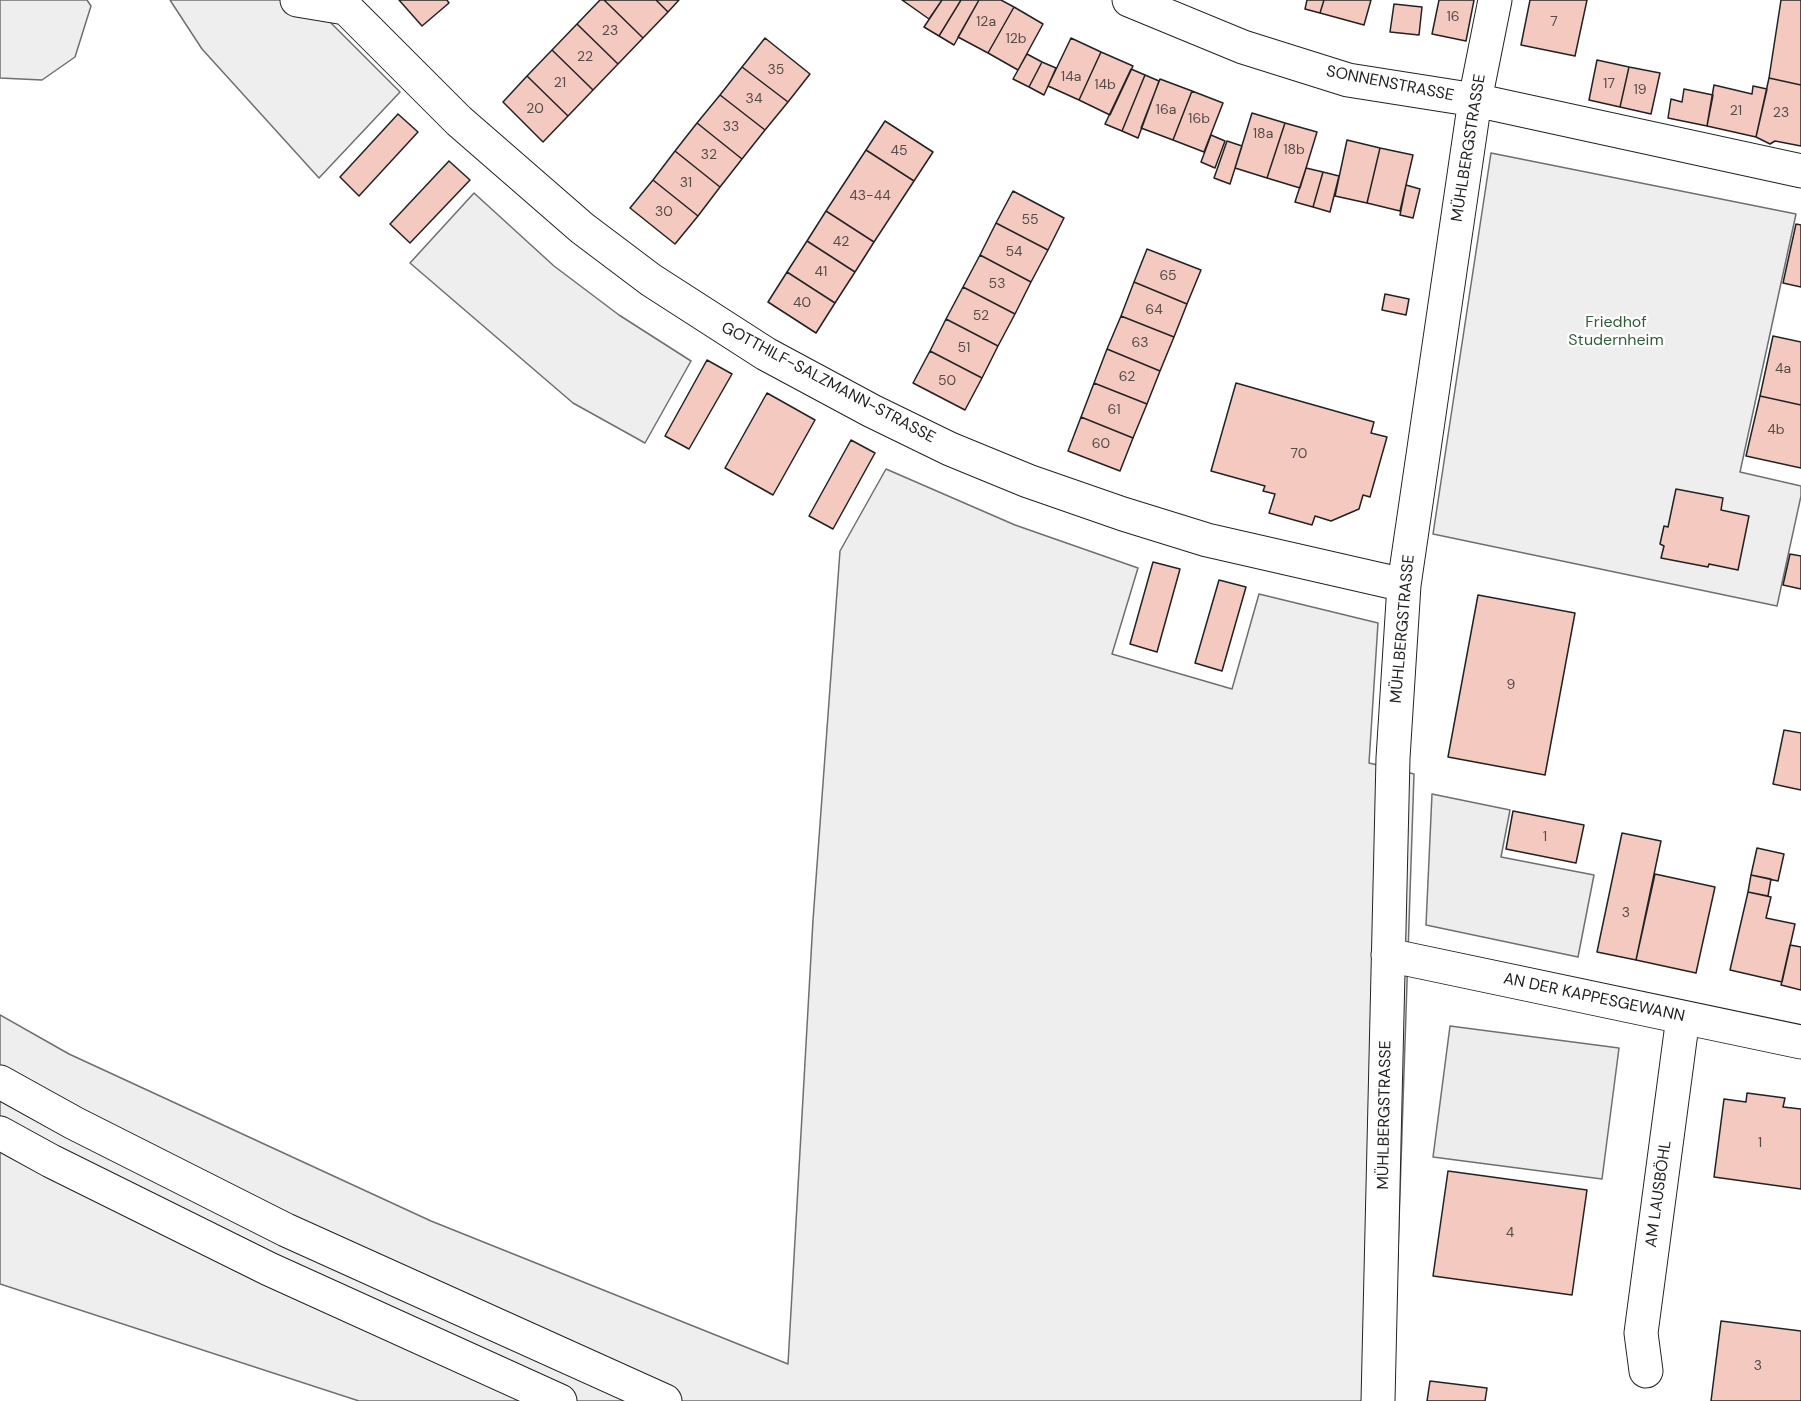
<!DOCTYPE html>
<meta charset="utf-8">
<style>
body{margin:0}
canvas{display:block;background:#fff}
</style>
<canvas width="1801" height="1401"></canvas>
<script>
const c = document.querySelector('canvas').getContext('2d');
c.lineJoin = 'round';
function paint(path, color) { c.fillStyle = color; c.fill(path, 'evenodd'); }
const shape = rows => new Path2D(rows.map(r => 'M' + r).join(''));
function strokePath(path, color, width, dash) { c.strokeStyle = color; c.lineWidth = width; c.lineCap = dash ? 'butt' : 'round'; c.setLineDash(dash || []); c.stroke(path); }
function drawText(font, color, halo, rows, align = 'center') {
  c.font = font + ' "DM Sans",sans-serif'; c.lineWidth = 4.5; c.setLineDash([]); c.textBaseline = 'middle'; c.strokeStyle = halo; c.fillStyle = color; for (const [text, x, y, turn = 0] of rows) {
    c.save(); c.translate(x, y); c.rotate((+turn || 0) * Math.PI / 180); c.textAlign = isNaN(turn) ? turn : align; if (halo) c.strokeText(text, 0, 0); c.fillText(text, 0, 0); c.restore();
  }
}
const green = shape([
 [0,0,87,0,91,6,75,57,42,80,0,78,0,0],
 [170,0,312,0,330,22,400,92,319,178,202,49,170,0],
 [1491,153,1796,214,1740,472,1801,486,1801,496,1777,606,1433,534,1491,153],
 [474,193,554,266,619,315,691,361,645,443,573,403,410,263,474,193],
 [886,469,1015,525,1138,568,1112,654,1232,689,1259,594,1378,623,1369,763,1414,774,1393,1401,359,1401,0,1284,0,1015,69,1054,431,1221,788,1364,813,920,840,551,886,469]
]);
paint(green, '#eee');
strokePath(green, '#6f6f6f', 1.5);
const parking = shape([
 [1432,794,1510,810,1501,857,1594,875,1578,957,1426,925,1432,794],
 [1450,1026,1619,1048,1602,1179,1433,1157,1450,1026]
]);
paint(parking, '#ededed');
strokePath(parking, '#6f6f6f', 1.5);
const building = shape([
 [399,0,447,0,449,3,422,26,399,0],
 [600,0,604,0,643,38,618,64,577,24,600,0],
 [604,0,656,0,668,12,643,38,604,0],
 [656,0,679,0,668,12,656,0],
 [902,0,942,0,929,19,902,0],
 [942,0,961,0,939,36,924,27,942,0],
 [961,0,979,0,954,45,939,36,961,0],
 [979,0,1001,0,1014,7,988,53,958,37,979,0],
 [1307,0,1324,0,1320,13,1305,9,1307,0],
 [1324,0,1371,0,1364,25,1320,13,1324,0],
 [1439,0,1474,0,1466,41,1432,34,1439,0],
 [1530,0,1587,0,1575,56,1521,45,1530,0],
 [1781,0,1801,0,1801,85,1769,78,1781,0],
 [1394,4,1422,7,1419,35,1390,32,1394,4],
 [1014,7,1043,24,1018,70,988,53,1014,7],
 [577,24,618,64,593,90,552,50,577,24],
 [765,38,810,74,788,102,742,67,765,38],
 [1071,38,1101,52,1079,100,1048,86,1071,38],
 [552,50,593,90,568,116,527,76,552,50],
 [1101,52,1133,66,1110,115,1079,100,1101,52],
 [1027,54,1042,62,1029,87,1013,79,1027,54],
 [1597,60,1629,67,1620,107,1589,100,1597,60],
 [1042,62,1056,68,1044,95,1029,87,1042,62],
 [742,67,788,102,765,130,720,95,742,67],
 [1629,67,1660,73,1651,114,1620,107,1629,67],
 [1131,69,1145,75,1122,131,1105,124,1131,69],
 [1145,75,1159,81,1138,138,1122,131,1145,75],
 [527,76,568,116,543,142,503,102,527,76],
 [1769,78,1801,85,1801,146,1775,141,1770,144,1756,137,1769,78],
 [1160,79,1192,91,1173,140,1141,128,1160,79],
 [1714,85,1752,94,1753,86,1767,89,1756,137,1707,126,1714,85],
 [1684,89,1713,95,1707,126,1668,118,1671,99,1682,102,1684,89],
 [1192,91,1223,103,1204,152,1173,140,1192,91],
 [720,95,765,130,742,159,697,123,720,95],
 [1252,113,1285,123,1267,178,1235,168,1252,113],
 [398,114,418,132,359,196,340,177,398,114],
 [885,121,933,152,914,181,866,150,885,121],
 [697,123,742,159,720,187,675,151,697,123],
 [1285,123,1317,132,1300,188,1267,178,1285,123],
 [1211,135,1225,141,1215,168,1201,162,1211,135],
 [1347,140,1380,148,1367,203,1335,196,1347,140],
 [1227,141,1242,146,1230,184,1214,178,1227,141],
 [1380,148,1413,155,1400,211,1367,203,1380,148],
 [866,150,914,181,874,242,826,211,866,150],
 [675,151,720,187,698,216,653,180,675,151],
 [449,161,470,180,410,243,390,224,449,161],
 [1306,168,1323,172,1313,207,1295,202,1306,168],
 [1323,172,1339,176,1330,212,1313,207,1323,172],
 [653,180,698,216,675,244,630,208,653,180],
 [1406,185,1420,189,1413,218,1400,215,1406,185],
 [1013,191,1064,218,1048,250,996,223,1013,191],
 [826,211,874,242,855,272,807,241,826,211],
 [996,223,1048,250,1031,282,980,255,996,223],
 [1796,224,1801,225,1801,287,1783,283,1796,224],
 [807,241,855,272,835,303,787,272,807,241],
 [1147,249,1201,270,1187,304,1134,282,1147,249],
 [980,255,1031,282,1015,314,963,287,980,255],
 [787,272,835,303,816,333,768,302,787,272],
 [1134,282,1187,304,1174,337,1121,316,1134,282],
 [963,287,1015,314,998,346,946,319,963,287],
 [1385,294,1409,299,1406,315,1382,310,1385,294],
 [1121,316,1174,337,1160,371,1107,349,1121,316],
 [946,319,998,346,982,378,930,351,946,319],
 [1773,336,1801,342,1801,405,1760,396,1773,336],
 [1107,349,1160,371,1147,404,1094,383,1107,349],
 [930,351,982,378,965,410,913,383,930,351],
 [707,360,732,374,689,449,665,436,707,360],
 [1094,383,1147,404,1133,438,1081,417,1094,383],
 [1236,383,1374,422,1371,433,1387,437,1370,497,1363,495,1359,509,1331,521,1315,516,1312,525,1269,513,1275,494,1263,491,1265,486,1211,471,1236,383],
 [767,393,815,420,773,495,725,468,767,393],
 [1760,396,1801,405,1801,468,1746,456,1760,396],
 [1081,417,1133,438,1120,471,1068,451,1081,417],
 [851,440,875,453,833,529,809,516,851,440],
 [1676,489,1723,498,1721,510,1749,516,1738,570,1709,564,1708,567,1661,558,1664,546,1660,544,1664,526,1668,527,1676,489],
 [1790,554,1801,556,1801,589,1783,585,1790,554],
 [1153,562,1180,569,1157,652,1130,644,1153,562],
 [1219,580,1246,587,1222,671,1195,663,1219,580],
 [1478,595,1575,613,1545,775,1448,757,1478,595],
 [1784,730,1801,733,1801,790,1773,784,1784,730],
 [1513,811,1584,825,1576,863,1506,849,1513,811],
 [1622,833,1661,841,1636,960,1597,952,1622,833],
 [1757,848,1784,854,1778,881,1751,875,1757,848],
 [1655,874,1715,887,1696,973,1636,960,1655,874],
 [1751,875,1771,879,1768,896,1748,892,1751,875],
 [1748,892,1771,897,1766,918,1795,924,1782,982,1730,970,1748,892],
 [1790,945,1801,947,1801,990,1781,985,1790,945],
 [1747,1093,1785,1098,1783,1107,1801,1109,1801,1189,1714,1177,1724,1099,1746,1102,1747,1093],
 [1448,1171,1587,1190,1572,1295,1433,1276,1448,1171],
 [1721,1321,1801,1331,1801,1401,1711,1401,1721,1321],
 [1430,1381,1487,1388,1485,1401,1427,1401,1430,1381]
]);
paint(building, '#f3c9c0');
strokePath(building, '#222', 1.5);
const minor = shape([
 [297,0,345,8],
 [338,0,459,121,582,228,651,280,766,354,872,411,950,449,1028,481,1123,514,1207,540,1404,585],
 [1129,0,1243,47,1348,80,1475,100,1801,171],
 [1388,955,1801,1042],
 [1646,1371,1641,1333,1683,1017],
 [1378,1401,1393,758,1404,585,1475,100,1495,0]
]);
const highway = shape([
 [0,1082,74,1123,286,1230,665,1401],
 [0,1133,51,1161,269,1269,560,1401]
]);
strokePath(minor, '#222', 35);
strokePath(highway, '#222', 35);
strokePath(minor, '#fff', 33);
strokePath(highway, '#fff', 33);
drawText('14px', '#564c4a', null, [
 ["16",1453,17],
 ["12a",986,22],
 ["7",1554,22],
 ["23",610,31],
 ["12b",1016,39],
 ["22",585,57],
 ["35",776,70],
 ["14a",1071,77],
 ["21",560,83],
 ["17",1609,84],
 ["14b",1105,85],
 ["19",1640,90],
 ["34",754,99],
 ["20",535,109],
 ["16a",1166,110],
 ["21",1736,111],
 ["23",1781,113],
 ["16b",1199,119],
 ["33",731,127],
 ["18a",1263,134],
 ["18b",1294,150],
 ["45",899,151],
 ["32",709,155],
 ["31",686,183],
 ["43-44",870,196],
 ["30",664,212],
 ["55",1030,220],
 ["42",841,242],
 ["54",1014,252],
 ["41",821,272],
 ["65",1168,276],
 ["53",997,284],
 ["40",802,303],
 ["64",1154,310],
 ["52",981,316],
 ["63",1140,343],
 ["51",964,348],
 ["4a",1783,369],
 ["62",1127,377],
 ["50",947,381],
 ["61",1114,410],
 ["4b",1776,430],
 ["60",1101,444],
 ["70",1299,454],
 ["9",1511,685],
 ["1",1545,837],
 ["3",1626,913],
 ["1",1760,1143],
 ["4",1510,1233],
 ["3",1758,1366]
]);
drawText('16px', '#222', '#fff', [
 ["SONNENSTRASSE",1390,84,11],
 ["MÜHLBERGSTRASSE",1469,148,-81],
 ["GOTTHILF-SALZMANN-STRASSE",828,383,28],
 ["MÜHLBERGSTRASSE",1403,629,-85],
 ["AN DER KAPPESGEWANN",1594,998,12],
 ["MÜHLBERGSTRASSE",1385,1115,-89],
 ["AM LAUSBÖHL",1659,1194,-82]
]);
drawText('16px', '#2f5e38', '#fff', [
 ["Friedhof",1616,323],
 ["Studernheim",1616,341]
]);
</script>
